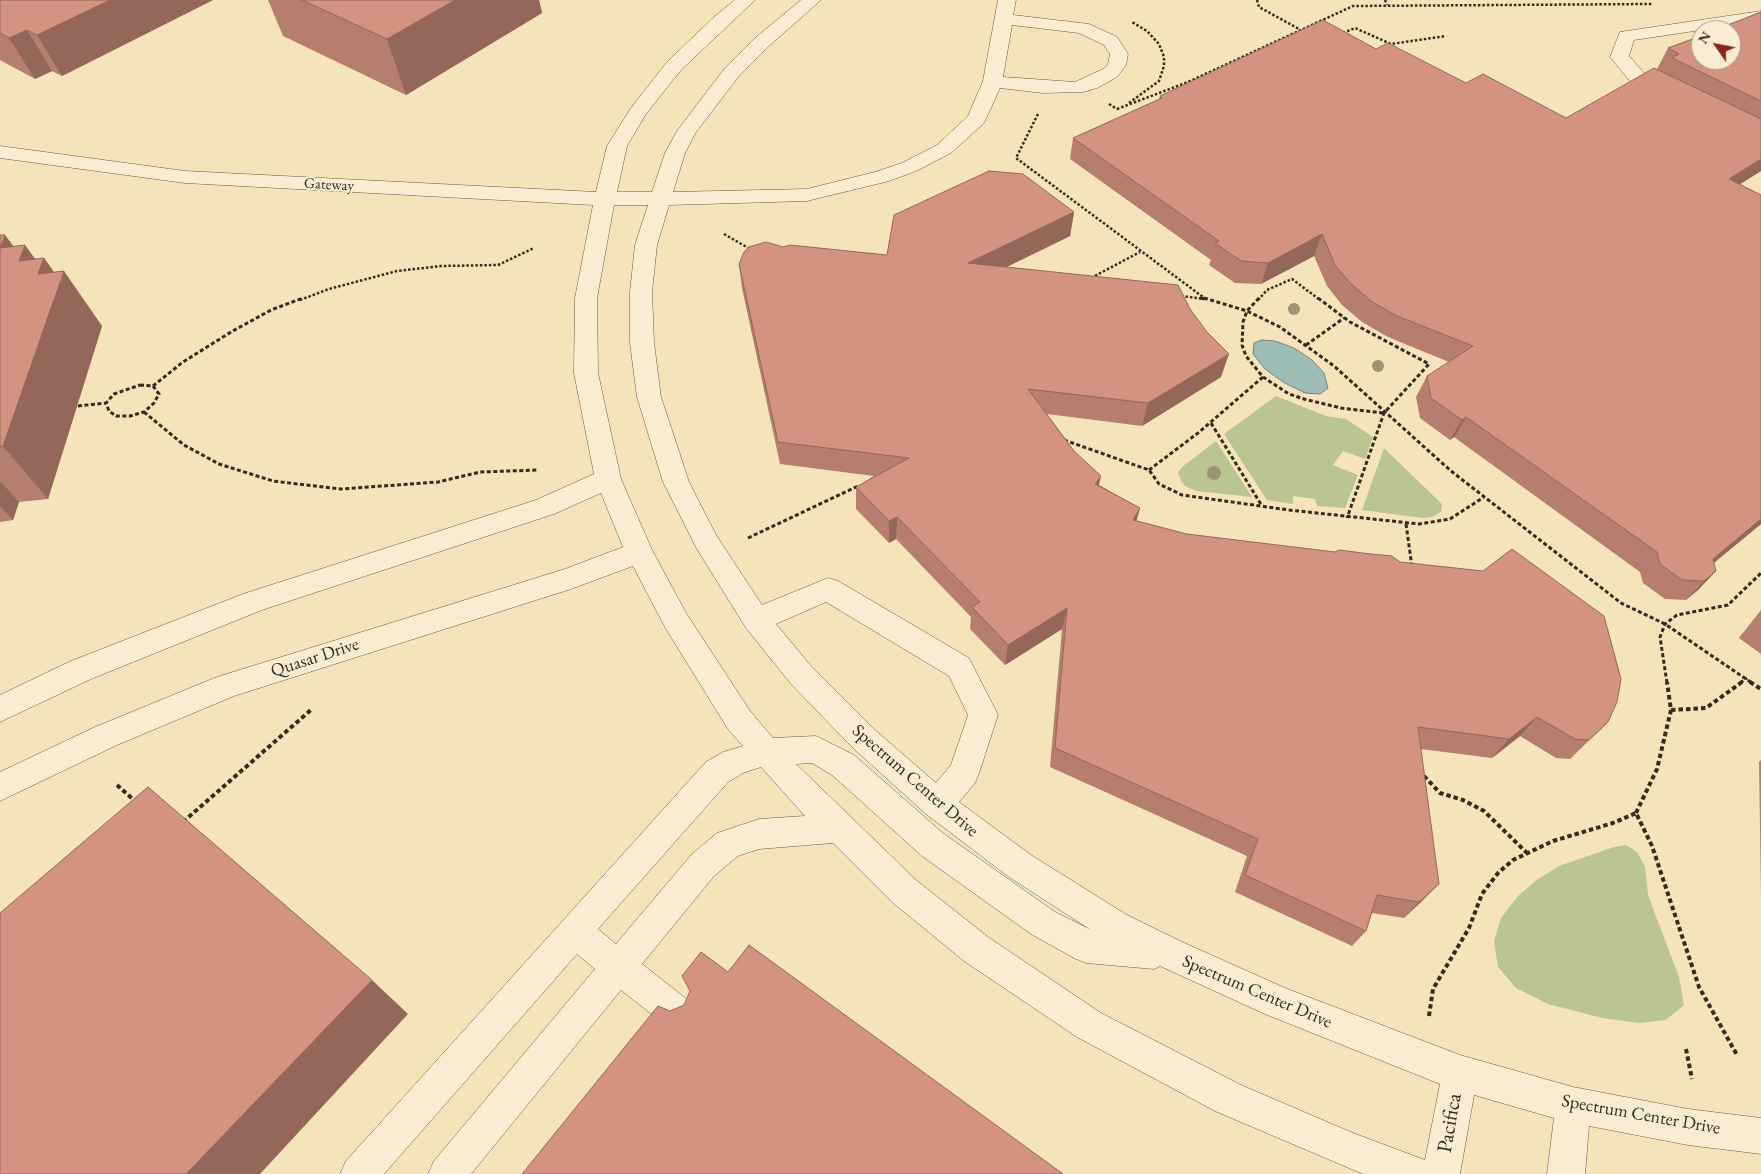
<!DOCTYPE html>
<style>
body{margin:0}
#map{position:relative;width:1761px;height:1174px;overflow:hidden;background:#f5e4b9;font-family:"EB Garamond",serif}
canvas{display:block}
.north{position:absolute;left:1691px;top:20px;width:50px;height:50px;box-sizing:border-box;background:#f8edd2;border:1px solid #aa9f8c;border-radius:50%;rotate:303deg;font-size:14px;font-weight:700;line-height:20px;text-align:center;color:#362b23}
.north::after{content:'';display:block;margin:auto;width:18px;height:22px;background:#8f2418;clip-path:polygon(50% 0,100% 100%,50% 72%,0 100%)}
</style>
<div id="map">
<canvas width="1761" height="1174"></canvas>
<div class="north">N</div>
</div>
<script>
const c = document.querySelector('canvas').getContext('2d');
c.lineJoin = 'round';
function paint(path, color) { c.fillStyle = color; c.fill(path, 'evenodd'); }
const shape = rows => new Path2D(rows.map(r => 'M' + r).join(''));
function strokePath(path, color, width, dash) { c.strokeStyle = color; c.lineWidth = width; c.lineCap = dash ? 'butt' : 'round'; c.setLineDash(dash || []); c.stroke(path); }
function drawText(font, color, halo, rows, align = 'center') {
  c.font = font + ' "EB Garamond",serif'; c.lineWidth = 4; c.setLineDash([]); c.textBaseline = 'middle'; c.strokeStyle = halo; c.fillStyle = color; for (const [text, x, y, turn = 0] of rows) {
    c.save(); c.translate(x, y); c.rotate((+turn || 0) * Math.PI / 180); c.textAlign = isNaN(turn) ? turn : align; if (halo) c.strokeText(text, 0, 0); c.fillText(text, 0, 0); c.restore();
  }
}
paint(shape([
 [1276,396,1326,416,1346,419,1373,437,1365,459,1343,451,1333,465,1358,475,1345,508,1317,506,1315,499,1293,496,1293,504,1267,500,1224,434],
 [1216,441,1252,497,1196,491,1185,486,1181,481,1178,472,1182,467],
 [1384,448,1442,504,1441,512,1432,517,1423,518,1362,510],
 [1626,845,1637,852,1645,867,1648,895,1679,977,1684,1005,1666,1020,1639,1023,1602,1018,1548,1004,1516,988,1498,967,1494,941,1501,918,1518,896,1538,879,1559,866,1614,847]
]), '#bac591');
const water = shape([
 [1262,340,1275,341,1294,348,1312,360,1324,373,1328,388,1320,394,1305,393,1283,382,1265,369,1253,354,1254,343,1262,340]
]);
paint(water, '#9fbdb7');
strokePath(water, '#75837c', 1);
const minor = shape([
 [735,0,755,0,681,70,646,114,627,146,617,192,652,192,665,153,677,131,725,68,755,38,801,0,821,0,769,46,739,76,696,132,685,153,673,192,807,189,875,172,902,163,937,145,968,116,983,81,998,0,1016,0,1013,15,1089,24,1117,37,1128,54,1126,65,1117,77,1097,88,1083,92,1043,93,1000,88,984,123,951,153,916,171,889,181,807,201,669,205,657,245,652,292,654,343,661,397,689,482,716,535,762,605,828,578,838,581,969,658,998,715,979,773,975,783,959,802,1031,855,1127,915,1180,941,1285,988,1460,1055,1573,1087,1688,1109,1761,1118,1761,1154,1688,1145,1589,1126,1585,1174,1547,1174,1554,1118,1474,1095,1460,1174,1363,1174,1215,1111,1077,1037,964,961,892,902,833,843,759,849,738,856,714,876,642,964,693,1004,698,1016,693,1028,681,1033,669,1028,621,990,471,1174,428,1174,434,1161,595,969,577,954,384,1174,340,1174,346,1161,706,762,723,752,743,746,728,729,666,629,633,566,571,589,234,696,117,745,0,801,0,772,95,727,217,677,565,569,623,547,601,493,554,514,262,610,91,679,0,722,0,695,71,661,243,594,536,500,594,474,574,373,575,298,593,205,185,183,0,158,0,146,185,171,596,192,607,146,631,108,667,62,714,17,735,0],
 [1012,25,1079,33,1104,45,1110,54,1108,64,1103,69,1075,82,1003,77,1012,25],
 [614,205,648,205,635,245,630,292,630,343,637,397,663,482,697,549,746,628,791,684,853,748,926,814,1009,877,1091,930,1055,912,944,834,854,755,816,736,773,738,750,711,686,613,652,550,621,479,598,373,597,298,614,205],
 [826,602,949,676,968,715,951,765,936,783,875,730,811,666,776,624,826,602],
 [812,763,832,775,922,856,1031,934,1074,958,1086,963,1154,969,1160,966,1265,1014,1440,1084,1425,1160,1353,1133,1241,1085,1101,1013,988,937,916,880,796,764,812,763],
 [761,767,805,816,759,819,717,833,692,854,616,944,598,929,728,782,743,773,761,767],
 [1761,11,1761,21,1634,40,1629,56,1644,73,1678,90,1681,94,1678,98,1664,98,1630,81,1610,57,1620,32,1761,11]
]);
strokePath(minor, '#665948', 1);
strokePath(shape([
 [1257,0,1259,7,1299,29],
 [1385,0,1387,5],
 [1343,33,1355,28,1391,44,1446,36],
 [1129,103,1159,81,1164,66,1164,57,1159,44,1147,31,1132,22],
 [1109,104,1117,109],
 [1117,109,1188,82,1353,6,1652,4],
 [1038,114,1016,158,1207,300],
 [724,234,750,249],
 [1091,278,1140,252],
 [1181,296,1205,299],
 [300,300,329,289,397,271,441,266,498,265,534,248],
 [1258,300,1267,290,1292,279,1320,300]
]), '#362b23', 2.5, [2.5, 2]);
strokePath(shape([
 [1200,298,1205,299],
 [1204,298,1247,311,1280,327,1334,366,1451,471,1621,603,1665,624,1752,683],
 [1259,298,1247,311,1243,322,1242,345,1246,356,1263,377,1289,394,1304,399,1341,408,1383,413],
 [1318,298,1350,322,1429,364,1384,413,1347,518],
 [1306,345,1344,318],
 [140,385,153,386,159,394,154,403,144,412,130,416,116,416,109,411,106,403,114,394,140,385],
 [153,386,183,362,231,332,271,310,303,298],
 [78,406,106,403],
 [144,412,184,445,219,464,273,481,341,489,438,482,480,472,538,470],
 [1211,423,1262,506],
 [1064,440,1149,470,1159,484,1182,495,1289,510,1419,524,1450,519,1484,497],
 [1149,470,1198,433,1263,377],
 [1406,524,1412,567],
 [748,538,858,486],
 [1667,683,1660,637,1665,624,1677,615,1728,605,1761,573],
 [1740,683,1747,678]
]), '#362b23', 3, [4, 2.5]);
strokePath(shape([
 [1750,682,1761,689],
 [1671,710,1706,708,1742,682],
 [1424,776,1440,793,1463,800,1484,811,1527,853],
 [117,785,136,802],
 [1636,813,1657,769,1671,710,1667,682],
 [183,822,312,709],
 [1429,1016,1433,989,1469,928,1482,894,1498,873,1513,860,1553,841,1613,823,1636,813,1652,846,1699,987,1737,1055],
 [1686,1049,1692,1079]
]), '#362b23', 4, [4.5, 3]);
paint(minor, '#f8edd2');
c.fillStyle = '#9e9475';
for (const [x, y, r] of [
 [1294,309,6],
 [1378,366,6],
 [1214,473,7]
]) { c.beginPath(); c.arc(x, y, r, 0, 2 * Math.PI); c.fill(); }
paint(shape([
 [0,0,213,0,62,76,52,71,35,79,0,60],
 [268,0,539,0,542,13,406,95,283,36],
 [1761,12,1761,171,1740,184,1761,195,1761,524,1714,563,1716,571,1698,590,1686,600,1665,599,1643,583,1640,572,1454,437,1450,440,1420,418,1416,397,1427,376,1449,362,1388,337,1362,322,1342,305,1327,286,1314,256,1261,284,1235,283,1209,265,1211,260,1070,159,1073,138,1159,99,1160,96,1376,49,1466,83,1566,118,1657,69,1668,48],
 [1074,212,1070,236,1006,267,1221,377,1142,426,1047,414,1099,485,1140,508,1136,521,1608,722,1570,759,1556,758,1520,736,1492,758,1421,749,1422,901,1404,918,1372,913,1366,931,1352,946,1235,892,1247,856,1050,767,1062,629,1005,665,970,629,971,617,896,539,889,543,856,509,856,487,874,476,780,464,742,288,739,264,783,247,887,255],
 [0,235,14,247,35,259,44,258,54,272,102,326,48,499,19,502,13,520,0,522],
 [1761,610,1761,654,1739,638],
 [1761,760,1761,898,1759,762]
]), '#b57e6e');
paint(shape([
 [110,0,213,0,62,76,37,35],
 [455,0,539,0,542,13,406,95,387,39],
 [27,30,52,71,35,79,9,38],
 [1761,159,1761,171,1715,200,1729,179],
 [1074,212,1070,236,966,287,968,263],
 [1322,234,1314,256,1261,284,1268,263],
 [5,235,21,256,25,245,41,267,44,258,61,282,64,271,102,326,48,499,3,446,0,248],
 [1229,354,1221,377,1142,426,1148,403],
 [1466,417,1454,437,1450,440,1462,420],
 [1101,476,1096,499,1095,484],
 [0,481,19,502,13,520,0,506],
 [1140,508,1134,530,1133,520],
 [897,517,896,539,889,543,889,521],
 [1761,519,1761,524,1695,578,1713,559],
 [1716,571,1698,590,1686,600,1704,581],
 [1067,608,1062,629,1005,665,1008,645],
 [1537,717,1520,736,1492,758,1509,739],
 [1439,884,1422,901,1404,918,1419,902],
 [372,980,408,1014,260,1174,186,1174]
]), '#94675a');
const building = shape([
 [0,0,110,0,37,35,27,30,9,38,0,33,0,0],
 [302,0,455,0,387,39,302,0],
 [1761,12,1761,101,1672,58,1679,54,1668,48,1701,36,1701,60,1731,60,1731,30,1715,30,1761,12],
 [1323,20,1376,49,1388,43,1466,83,1483,74,1566,118,1654,68,1761,119,1761,159,1729,179,1761,195,1761,519,1713,559,1716,571,1704,581,1682,580,1660,564,1657,552,1466,417,1462,420,1431,398,1427,376,1473,346,1397,316,1371,301,1350,283,1335,265,1322,234,1268,263,1241,261,1215,243,1219,241,1073,138,1162,98,1160,96,1323,20],
 [989,171,1023,174,1074,212,968,263,1178,285,1190,309,1207,332,1229,354,1148,403,1028,389,1074,451,1101,476,1095,484,1140,508,1133,520,1187,534,1335,552,1339,550,1371,554,1392,556,1400,562,1483,571,1512,549,1604,616,1621,679,1617,702,1608,722,1589,740,1575,739,1537,717,1509,739,1418,727,1439,884,1419,902,1377,895,1366,931,1245,875,1258,839,1055,748,1067,608,1008,645,972,607,980,602,897,517,889,521,856,487,909,458,778,442,739,264,744,252,749,247,766,242,783,247,790,245,887,255,894,215,989,171],
 [0,235,5,235,0,248,25,245,19,261,44,258,38,274,64,271,3,446,0,447,0,235],
 [148,787,372,980,186,1174,0,1174,0,913,148,787],
 [749,945,1063,1174,522,1174,658,1006,670,1011,684,1005,690,991,682,976,701,952,728,972,749,945]
]);
paint(building, '#d39380');
strokePath(building, '#94675a', 1);
drawText('15px', '#362b23', '#f8edd2', [
 ["Gateway",329,185,3]
]);
drawText('18px', '#362b23', '#f8edd2', [
 ["Quasar Drive",315,658,-18],
 ["Spectrum Center Drive",915,781,41],
 ["Spectrum Center Drive",1257,992,23],
 ["Spectrum Center Drive",1641,1115,10]
]);
drawText('21px', '#362b23', '#f8edd2', [
 ["Pacifica",1450,1123,-80]
]);
</script>
